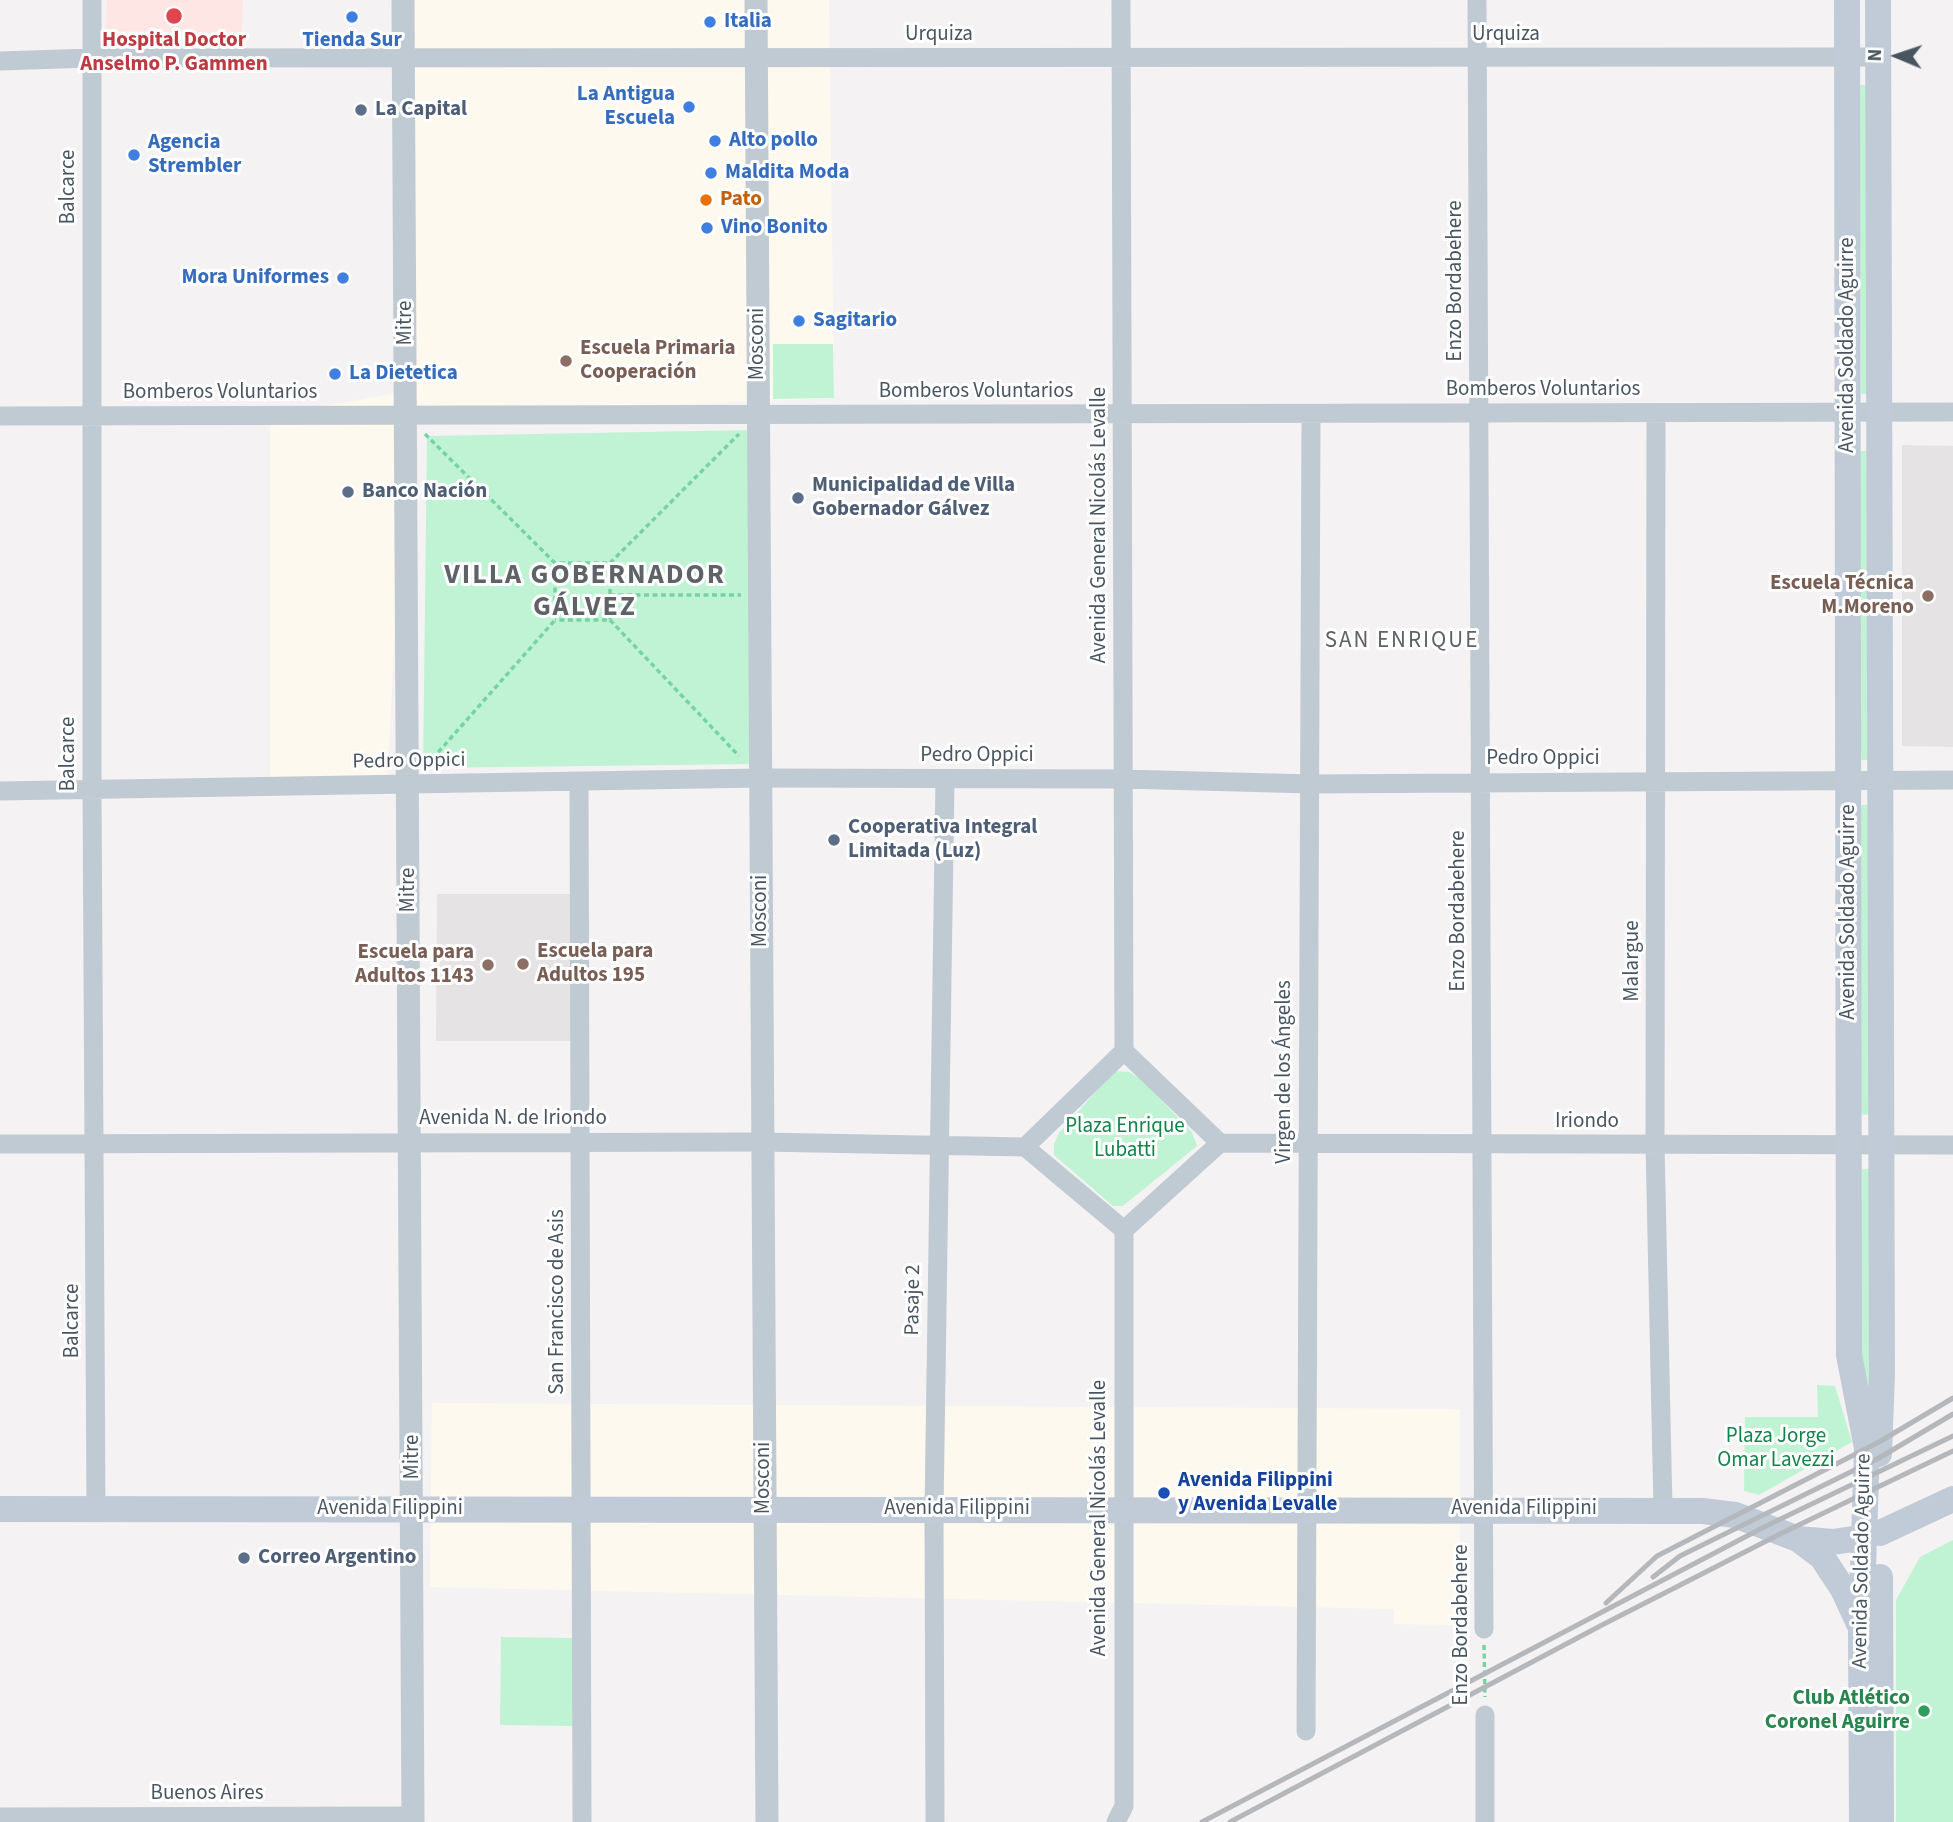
<!DOCTYPE html>
<meta charset="utf-8">
<style>
body{margin:0}
#map{position:relative;width:1953px;height:1822px;overflow:hidden;background:#f5f2f3;font-family:"Source Sans 3",sans-serif}
canvas{display:block}
.north{position:absolute;left:1862px;top:21px;width:70px;height:70px;-webkit-text-stroke:5px #fff;paint-order:stroke;rotate:272deg;font-size:19px;font-weight:700;line-height:28px;text-align:center;color:#495662}
.north::after{content:'';display:block;margin:auto;width:24px;height:32px;background:#495662;clip-path:polygon(50% 0,100% 100%,50% 72%,0 100%)}
</style>
<div id="map">
<canvas width="1953" height="1822"></canvas>
<div class="north">N</div>
</div>
<script>
const c = document.querySelector('canvas').getContext('2d');
c.lineJoin = 'round';
function paint(path, color) { c.fillStyle = color; c.fill(path, 'evenodd'); }
const shape = rows => new Path2D(rows.map(r => 'M' + r).join(''));
function strokePath(path, color, width, dash) { c.strokeStyle = color; c.lineWidth = width; c.lineCap = dash ? 'butt' : 'round'; c.setLineDash(dash || []); c.stroke(path); }
function drawText(font, color, halo, rows, align = 'center') {
  c.font = font + ' "Source Sans 3",sans-serif'; c.lineWidth = 6; c.setLineDash([]); c.textBaseline = 'middle'; c.strokeStyle = halo; c.fillStyle = color; for (const [text, x, y, turn = 0] of rows) {
    c.save(); c.translate(x, y); c.rotate((+turn || 0) * Math.PI / 180); c.textAlign = isNaN(turn) ? turn : align; if (halo) c.strokeText(text, 0, 0); c.fillText(text, 0, 0); c.restore();
  }
}
paint(shape([
 [395,0,829,0,834,398,406,416,387,786,270,787,270,416,406,391],
 [432,1403,1460,1409,1460,1625,1394,1624,1394,1609,430,1587]
]), '#fef9ee');
paint(shape([
 [1902,445,1953,446,1953,747,1902,746],
 [437,894,576,894,576,1041,436,1041]
]), '#e6e3e4');
paint(shape([
 [107,0,243,0,242,33,106,31]
]), '#fde6e4');
paint(shape([
 [1859,85,1867,85,1867,394,1861,394],
 [773,344,833,344,834,398,773,399],
 [751,430,756,764,423,768,427,436],
 [1861,451,1869,451,1869,760,1862,760,1859,755,1857,456],
 [1862,805,1870,805,1870,1114,1863,1115,1860,1109,1858,810],
 [1114,1071,1129,1072,1141,1079,1192,1132,1197,1146,1123,1206,1113,1206,1054,1155,1054,1144,1059,1133],
 [1863,1169,1870,1169,1875,1398,1859,1372,1859,1174],
 [1817,1385,1835,1386,1852,1442,1759,1495,1744,1491,1745,1417,1818,1417],
 [1953,1540,1953,1822,1896,1822,1896,1600,1920,1557],
 [501,1637,575,1638,574,1726,500,1725]
]), '#c0f3d3');
strokePath(shape([
 [425,434,555,563],
 [610,563,739,434],
 [610,595,741,595],
 [610,620,739,756],
 [427,765,555,620,555,563,610,563,610,620,555,620],
 [1484,1645,1485,1697]
]), '#76d4a4', 3.5, [5, 3.5]);
strokePath(shape([
 [92,0,92,789,96,1509],
 [1121,0,1124,1051],
 [1477,0,1484,1629],
 [0,61,91,58,1879,57],
 [1656,413,1655,1145,1663,1509],
 [0,416,1953,412],
 [579,782,582,1822],
 [0,791,760,778,1123,779,1311,784,1953,780],
 [1124,1051,1220,1143,1124,1230,1025,1147,1124,1051],
 [1220,1143,1953,1145],
 [0,1144,762,1142,1025,1147],
 [1306,1731,1311,414],
 [0,1817,413,1816],
 [935,1822,934,1509,945,779],
 [1116,1822,1124,1806,1124,1230],
 [1485,1822,1485,1715]
]), '#c0cad2', 19);
strokePath(shape([
 [403,0,413,1822],
 [756,0,767,1822]
]), '#c0cad2', 23);
strokePath(shape([
 [1847,0,1849,1355,1867,1448,1861,1628,1862,1822],
 [1878,0,1882,1373,1879,1454],
 [0,1509,1703,1511,1735,1515,1798,1539,1822,1557,1843,1589,1861,1628],
 [1880,1533,1953,1499],
 [1798,1539,1833,1542,1865,1537],
 [1880,1577,1881,1822]
]), '#c0cbd7', 26);
strokePath(shape([
 [1653,1577,1680,1556,1879,1458,1953,1414],
 [1606,1603,1657,1556,1879,1442,1953,1398],
 [1202,1822,1766,1526,1953,1436],
 [1230,1822,1602,1625,1782,1533,1953,1451]
]), '#b4b8bd', 5);
for (const [x, y, r, color] of [
 [174,16,9,"#e0444e"],
 [352,17,7,"#3f7fe0"],
 [710,22,7,"#3f7fe0"],
 [689,107,7,"#3f7fe0"],
 [361,110,7,"#5c6f8a"],
 [715,141,7,"#3f7fe0"],
 [134,155,7,"#3f7fe0"],
 [711,173,7,"#3f7fe0"],
 [706,200,7,"#e8710a"],
 [707,228,7,"#3f7fe0"],
 [343,278,7,"#3f7fe0"],
 [799,321,7,"#3f7fe0"],
 [566,361,7,"#8d6e63"],
 [335,374,7,"#3f7fe0"],
 [348,492,7,"#5c6f8a"],
 [798,498,7,"#5c6f8a"],
 [1928,596,7,"#8d6e63"],
 [834,840,7,"#5c6f8a"],
 [523,964,7,"#8d6e63"],
 [488,965,7,"#8d6e63"],
 [1164,1493,7,"#1a4fb4"],
 [244,1558,7,"#5c6f8a"],
 [1924,1711,7,"#2e9e5b"]
]) { const dot = new Path2D(); dot.arc(x, y, r, 0, 2 * Math.PI); c.fillStyle = color; c.fill(dot); strokePath(dot, '#fff', 2.5); }
drawText('bold 21px', '#366cbe', '#fff', [
 ["Italia",724,22],
 ["Tienda Sur",352,41,"center"],
 ["La Antigua",675,95,"right"],
 ["Escuela",675,119,"right"],
 ["Alto pollo",729,141],
 ["Agencia",148,143],
 ["Strembler",148,167],
 ["Maldita Moda",725,173],
 ["Vino Bonito",721,228],
 ["Mora Uniformes",329,278,"right"],
 ["Sagitario",813,321],
 ["La Dietetica",349,374]
], 'left');
drawText('21px', '#495662', '#fff', [
 ["Urquiza",939,35],
 ["Urquiza",1506,35],
 ["Balcarce",69,187,-90],
 ["Enzo Bordabehere",1456,281,-90],
 ["Mitre",406,323,-90],
 ["Mosconi",758,344,-90],
 ["Avenida Soldado Aguirre",1848,345,-90],
 ["Bomberos Voluntarios",1543,390],
 ["Bomberos Voluntarios",976,392],
 ["Bomberos Voluntarios",220,393],
 ["Avenida General Nicolás Levalle",1100,525,-90],
 ["Balcarce",69,754,-90],
 ["Pedro Oppici",977,756],
 ["Pedro Oppici",1543,759],
 ["Pedro Oppici",409,762,-1],
 ["Mitre",409,890,-90],
 ["Mosconi",761,911,-90],
 ["Enzo Bordabehere",1459,911,-90],
 ["Avenida Soldado Aguirre",1849,912,-90],
 ["Malargue",1633,961,-90],
 ["Virgen de los Ángeles",1285,1072,-90],
 ["Avenida N. de Iriondo",513,1119],
 ["Iriondo",1587,1122],
 ["Pasaje 2",914,1300,-89],
 ["San Francisco de Asis",558,1302,-90],
 ["Balcarce",73,1321,-90],
 ["Mitre",413,1457,-90],
 ["Mosconi",764,1478,-90],
 ["Avenida Filippini",390,1509],
 ["Avenida Filippini",957,1509],
 ["Avenida Filippini",1524,1509],
 ["Avenida General Nicolás Levalle",1100,1518,-90],
 ["Avenida Soldado Aguirre",1863,1561,-89],
 ["Enzo Bordabehere",1462,1625,-90],
 ["Buenos Aires",207,1794]
]);
drawText('bold 21px', '#be3a42', '#fff', [
 ["Hospital Doctor",174,41],
 ["Anselmo P. Gammen",174,65]
]);
drawText('bold 21px', '#4e5e75', '#fff', [
 ["La Capital",375,110],
 ["Municipalidad de Villa",812,486],
 ["Gobernador Gálvez",812,510],
 ["Banco Nación",362,492],
 ["Cooperativa Integral",848,828],
 ["Limitada (Luz)",848,852],
 ["Correo Argentino",258,1558]
], 'left');
drawText('bold 21px', '#c56008', '#fff', [
 ["Pato",720,200]
], 'left');
drawText('bold 21px', '#785e54', '#fff', [
 ["Escuela Primaria",580,349],
 ["Cooperación",580,373],
 ["Escuela Técnica",1914,584,"right"],
 ["M.Moreno",1914,608,"right"],
 ["Escuela para",537,952],
 ["Adultos 195",537,976],
 ["Escuela para",474,953,"right"],
 ["Adultos 1143",474,977,"right"]
], 'left');
drawText('21px', '#12844a', '#fff', [
 ["Plaza Enrique",1125,1127],
 ["Lubatti",1125,1151],
 ["Plaza Jorge",1776,1437],
 ["Omar Lavezzi",1776,1461]
]);
drawText('bold 21px', '#164399', '#fff', [
 ["Avenida Filippini",1178,1481],
 ["y Avenida Levalle",1178,1505]
], 'left');
drawText('bold 21px', '#27864d', '#fff', [
 ["Club Atlético",1910,1699],
 ["Coronel Aguirre",1910,1723]
], 'right');
c.letterSpacing = '2px';
drawText('23px', '#5e6368', '#fff', [
 ["SAN ENRIQUE",1402,642]
]);
c.letterSpacing = '0px';
c.letterSpacing = '2px';
drawText('bold 28px', '#5e6368', '#fff', [
 ["VILLA GOBERNADOR",585,577],
 ["GÁLVEZ",585,609]
]);
c.letterSpacing = '0px';
</script>
